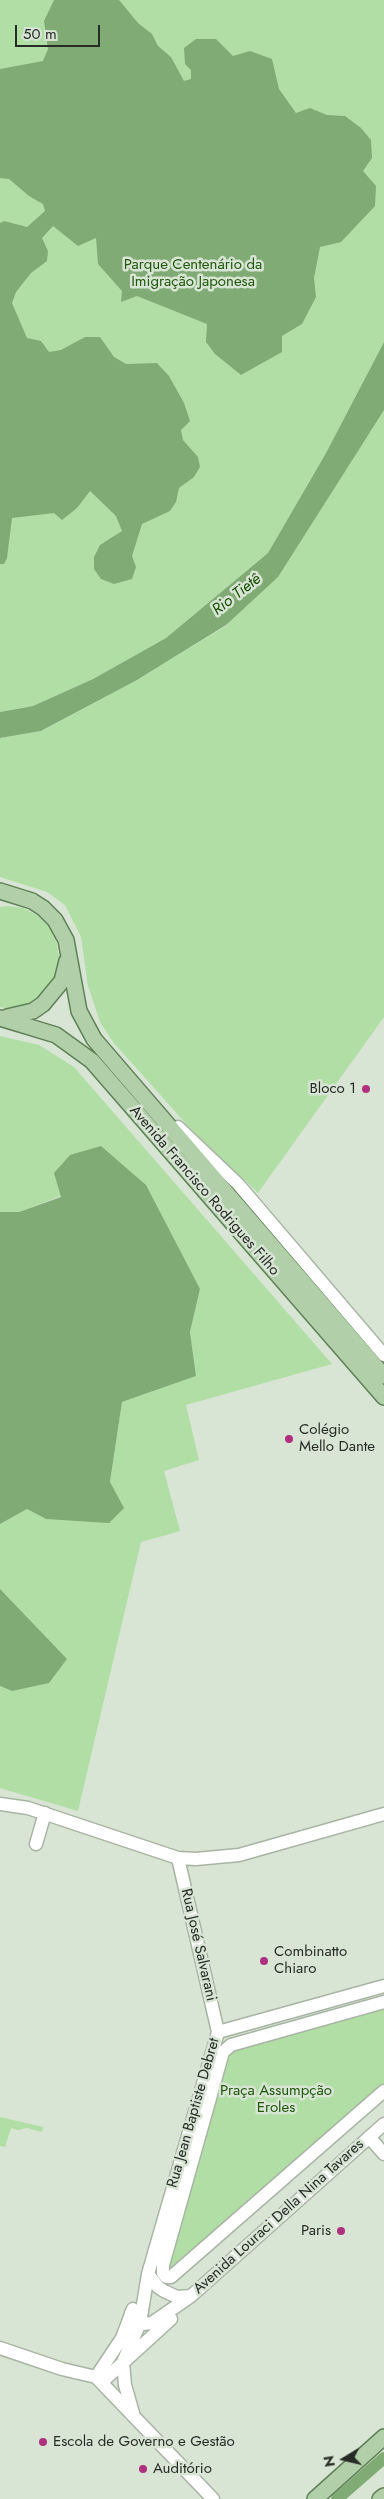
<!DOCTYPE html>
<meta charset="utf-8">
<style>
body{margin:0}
#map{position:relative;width:384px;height:2499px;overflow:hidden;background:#d8e5d5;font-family:Jost,sans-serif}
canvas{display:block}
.north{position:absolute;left:319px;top:2434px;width:50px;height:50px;-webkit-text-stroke:4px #d8e5d5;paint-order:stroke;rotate:261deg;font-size:14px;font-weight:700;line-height:20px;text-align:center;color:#272c26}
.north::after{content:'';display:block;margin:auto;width:18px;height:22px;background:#272c26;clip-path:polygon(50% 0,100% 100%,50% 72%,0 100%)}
.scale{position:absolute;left:15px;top:25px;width:85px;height:22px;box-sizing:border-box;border:2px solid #272c26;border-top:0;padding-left:6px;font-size:15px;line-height:18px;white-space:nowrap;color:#272c26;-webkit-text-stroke:4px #d8e5d5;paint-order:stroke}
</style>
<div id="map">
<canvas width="384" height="2499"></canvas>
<div class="north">N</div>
<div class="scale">50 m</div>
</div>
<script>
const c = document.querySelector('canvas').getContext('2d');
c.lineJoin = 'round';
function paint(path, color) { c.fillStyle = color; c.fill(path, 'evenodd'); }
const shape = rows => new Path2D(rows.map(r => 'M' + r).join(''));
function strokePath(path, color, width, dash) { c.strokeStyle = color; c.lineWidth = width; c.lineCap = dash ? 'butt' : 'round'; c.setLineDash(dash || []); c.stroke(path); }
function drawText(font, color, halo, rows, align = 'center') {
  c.font = font + ' Jost,sans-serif'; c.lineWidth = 5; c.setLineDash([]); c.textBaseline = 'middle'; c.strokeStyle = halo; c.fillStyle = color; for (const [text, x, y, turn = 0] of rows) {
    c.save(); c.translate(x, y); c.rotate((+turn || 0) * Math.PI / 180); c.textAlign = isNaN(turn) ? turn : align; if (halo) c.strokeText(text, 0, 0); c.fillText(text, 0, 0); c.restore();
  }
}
paint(shape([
 [0,0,384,0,384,342,326,453,268,553,166,638,93,679,33,706,0,712],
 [384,409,384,1017,258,1193,188,1126,113,1042,100,1022,88,986,81,937,65,905,47,892,0,877,0,738,42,731,137,680,227,625],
 [7,906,23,908,37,915,49,926,56,941,59,957,57,973,49,987,38,999,22,1006,5,1008,0,1007,0,907],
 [0,1036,39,1045,74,1067,332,1364,186,1405,199,1460,164,1471,180,1531,141,1542,78,1811,0,1788,0,1686,12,1691,0,1590,0,1524,27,1509,46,1519,110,1482,122,1402,196,1376,190,1332,200,1289,61,1196,19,1212,0,1212],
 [384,2000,384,2097,170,2282,162,2284,159,2276,220,2050],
 [0,2117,43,2127,42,2132,27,2128,18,2130,11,2128,5,2147,0,2146]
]), '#b1dea5');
paint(shape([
 [54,0,119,0,138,23,152,34,158,46,171,57,184,81,191,79,191,70,185,64,184,48,196,39,216,39,233,56,250,51,272,59,279,89,296,113,310,108,327,115,345,116,361,128,371,140,372,158,363,171,376,186,375,206,341,242,320,247,314,278,316,297,302,324,282,336,282,352,241,375,215,354,206,342,207,324,137,296,121,302,122,291,98,264,96,238,78,246,53,226,42,238,48,251,47,261,31,273,16,292,12,303,27,338,41,341,49,352,61,350,85,337,100,337,114,357,126,364,157,363,169,376,184,403,190,421,181,430,183,440,198,457,200,467,194,477,179,488,176,502,170,511,142,524,132,556,136,567,132,579,114,584,101,579,94,569,94,557,100,545,122,531,116,516,90,491,77,508,62,520,54,513,12,518,7,558,4,564,0,564,0,223,4,221,27,227,45,211,43,204,29,196,9,179,0,178,0,69,43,61,48,49,44,21],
 [384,342,384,410,278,577,226,625,137,680,41,731,0,738,0,712,33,706,93,679,166,638,268,553,326,453],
 [101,1146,146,1185,200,1289,190,1332,196,1376,122,1402,110,1482,124,1508,109,1523,46,1519,27,1509,0,1524,0,1212,19,1212,61,1197,54,1173,70,1155],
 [0,1589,67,1659,49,1683,12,1691,0,1686]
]), '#80ab75');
strokePath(shape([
 [337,2499,384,2458]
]), '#80ab75', 12);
const minor = shape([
 [178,1127,238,1184,384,1355],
 [0,1804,28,1808,178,1858,196,1859,239,1855,384,1814],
 [36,1844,45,1813],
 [178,1858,218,2032],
 [384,2002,231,2045,223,2052,163,2265,163,2273,166,2277,171,2277,384,2091],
 [369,2137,384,2154],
 [148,2274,158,2287,164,2291,177,2297,191,2296],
 [131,2313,135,2321,143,2324,152,2323,191,2296,384,2124],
 [0,2348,62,2369,96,2377,213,2499],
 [96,2377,122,2338,133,2309],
 [103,2381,171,2319],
 [133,2413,125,2385,123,2362,140,2323,148,2274,218,2032,384,1986]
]);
const major = shape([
 [0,891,32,901,43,908,55,920,66,940,79,1011,94,1039,384,1376],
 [7,1017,33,1011,43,1004,62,981,67,961],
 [0,1018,56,1035,92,1061,384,1397],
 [315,2499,384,2437],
 [380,2499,384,2496]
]);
strokePath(minor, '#a8b4a4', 15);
strokePath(major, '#5f8156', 18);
strokePath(minor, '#fff', 12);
strokePath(major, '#b1cfa9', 15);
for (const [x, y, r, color] of [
 [366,1089,5,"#af307e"],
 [289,1439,5,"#af307e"],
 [264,1961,5,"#af307e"],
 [341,2231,5,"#af307e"],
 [43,2442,5,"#af307e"],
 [143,2469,5,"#af307e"]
]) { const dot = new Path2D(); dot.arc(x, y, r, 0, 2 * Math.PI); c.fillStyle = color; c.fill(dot); strokePath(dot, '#d8e5d5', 2); }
drawText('15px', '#20580c', '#d8e5d5', [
 ["Parque Centenário da",193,265],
 ["Imigração Japonesa",193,282],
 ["Praça Assumpção",276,2091],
 ["Eroles",276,2108]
]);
drawText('15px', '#272c26', '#d8e5d5', [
 ["Bloco 1",356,1089,"right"],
 ["Colégio",299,1430],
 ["Mello Dante",299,1447],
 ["Combinatto",274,1952],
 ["Chiaro",274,1969],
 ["Paris",331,2231,"right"],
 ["Escola de Governo e Gestão",53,2442],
 ["Auditório",153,2469]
], 'left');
drawText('15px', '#272c26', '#d8e5d5', [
 ["Avenida Francisco Rodrigues Filho",204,1191,49],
 ["Rua José Salvarani",198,1945,77],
 ["Rua Jean Baptiste Debret",194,2113,-74],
 ["Avenida Louraci Della Nina Tavares",279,2217,-42]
]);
drawText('italic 16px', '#164f00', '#d8e5d5', [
 ["Rio Tietê",237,595,-38]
]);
</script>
